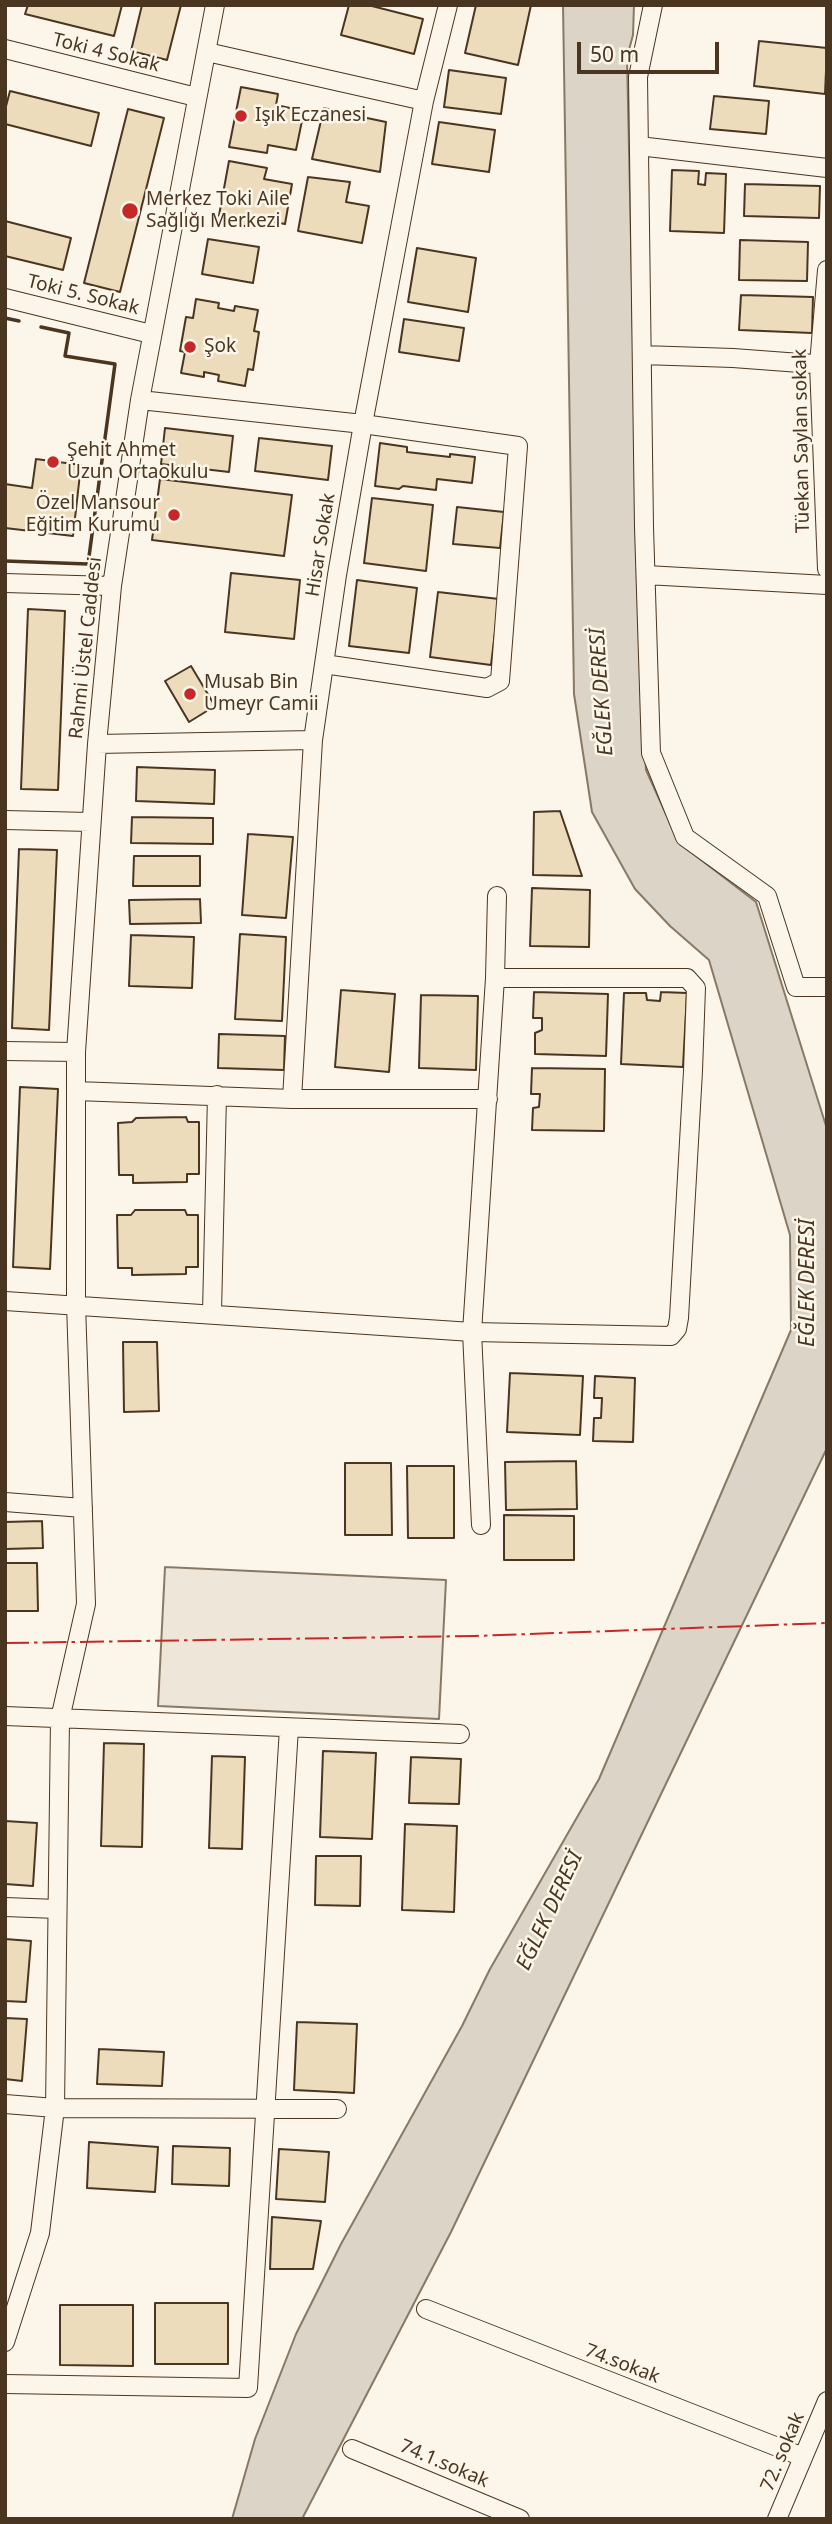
<!DOCTYPE html>
<meta charset="utf-8">
<style>
body{margin:0}
#map{position:relative;width:832px;height:2524px;overflow:hidden;background:#fbf6e9;font-family:"Noto Sans",sans-serif}
canvas{display:block}
.frame{position:absolute;inset:0;border:7px solid #4a3520;pointer-events:none}
.scale{position:absolute;left:577px;top:42px;width:142px;height:32px;box-sizing:border-box;border:4px solid #4a3520;border-top:0;padding-left:9px;font-size:21px;line-height:24px;white-space:nowrap;color:#4a3520;-webkit-text-stroke:5px #fbf6e9;paint-order:stroke}
</style>
<div id="map">
<canvas width="832" height="2524"></canvas>
<div class="frame"></div>
<div class="scale">50 m</div>
</div>
<script>
const c = document.querySelector('canvas').getContext('2d');
c.lineJoin = 'round';
function paint(path, color) { c.fillStyle = color; c.fill(path, 'evenodd'); }
const shape = rows => new Path2D(rows.map(r => 'M' + r).join(''));
function strokePath(path, color, width, dash) { c.strokeStyle = color; c.lineWidth = width; c.lineCap = dash ? 'butt' : 'round'; c.setLineDash(dash || []); c.stroke(path); }
function drawText(font, color, halo, rows, align = 'center') {
  c.font = font + ' "Noto Sans",sans-serif'; c.lineWidth = 5; c.setLineDash([]); c.textBaseline = 'middle'; c.strokeStyle = halo; c.fillStyle = color; for (const [text, x, y, turn = 0] of rows) {
    c.save(); c.translate(x, y); c.rotate((+turn || 0) * Math.PI / 180); c.textAlign = isNaN(turn) ? turn : align; if (halo) c.strokeText(text, 0, 0); c.fillText(text, 0, 0); c.restore();
  }
}
const green = shape([
 [165,1567,446,1580,439,1719,158,1706,165,1567]
]);
paint(green, '#ede6d9');
strokePath(green, '#887966', 2);
const water = shape([
 [563,5,634,5,633,35,627,57,640,657,646,770,679,843,756,902,827,1129,827,1448,451,2232,302,2519,232,2519,255,2439,296,2334,341,2244,462,2026,490,1969,599,1779,791,1330,790,1235,709,960,670,926,635,889,592,812,574,694,563,5]
]);
paint(water, '#dcd4c6');
strokePath(water, '#887966', 2);
const building = shape([
 [28,5,122,5,114,36,25,14,28,5],
 [142,5,181,5,167,60,131,51,142,5],
 [349,5,368,5,423,19,414,54,341,35,349,5],
 [476,5,531,5,518,65,465,53,476,5],
 [759,41,827,48,825,94,754,86,759,41],
 [449,70,506,78,501,114,444,107,449,70],
 [241,87,278,94,276,105,304,111,296,150,268,145,267,153,229,147,241,87],
 [10,91,99,113,91,146,5,124,5,110,10,91],
 [714,96,769,101,766,134,710,129,714,96],
 [324,108,339,112,348,117,360,119,367,118,386,122,380,172,312,159,324,108],
 [128,109,164,118,120,292,84,283,128,109],
 [439,122,495,130,489,172,432,164,439,122],
 [229,161,267,168,264,179,292,184,285,224,257,219,255,228,218,221,229,161],
 [672,170,699,171,698,184,705,185,706,173,726,174,724,233,670,231,672,170],
 [308,177,350,182,346,202,369,206,362,243,298,231,308,177],
 [745,184,820,186,819,218,744,216,745,184],
 [5,221,71,238,63,270,5,256,5,221],
 [208,239,259,247,253,283,202,274,208,239],
 [740,240,808,242,807,281,739,280,740,240],
 [417,248,476,258,468,312,408,302,417,248],
 [741,295,813,297,812,333,739,330,741,295],
 [196,299,219,303,218,308,234,311,235,306,258,310,254,331,259,332,253,370,248,369,245,386,218,381,219,375,204,372,204,377,181,373,185,352,180,351,186,317,193,318,196,299],
 [404,319,464,328,459,361,399,352,404,319],
 [165,428,233,436,229,472,161,464,165,428],
 [259,438,332,446,328,480,255,471,259,438],
 [380,443,407,447,407,452,450,457,450,454,475,457,472,483,437,479,436,490,403,486,399,489,375,486,380,443],
 [36,459,81,465,73,536,5,528,5,484,32,488,36,459],
 [160,479,292,495,284,556,152,540,160,479],
 [372,498,433,505,426,571,364,563,372,498],
 [457,507,504,512,500,548,453,544,457,507],
 [231,573,300,580,294,639,225,632,231,573],
 [357,580,417,588,409,653,349,646,357,580],
 [438,592,499,599,491,665,430,657,438,592],
 [28,609,65,611,58,790,21,789,28,609],
 [191,666,215,706,189,722,165,681,191,666],
 [137,767,215,770,214,804,136,801,137,767],
 [560,811,582,876,533,875,534,812,560,811],
 [132,817,213,818,213,844,131,843,132,817],
 [248,834,293,837,286,918,242,915,248,834],
 [19,849,57,850,49,1030,12,1028,19,849],
 [134,856,200,856,200,886,133,886,134,856],
 [532,888,590,890,589,947,530,946,532,888],
 [200,899,201,923,130,924,129,900,200,899],
 [240,934,286,937,282,1021,235,1019,240,934],
 [131,935,194,937,192,988,129,986,131,935],
 [341,990,395,994,389,1072,335,1067,341,990],
 [534,992,608,994,606,1056,535,1054,535,1033,542,1030,542,1018,533,1018,534,992],
 [661,992,687,993,683,1067,621,1064,624,993,646,993,647,1000,660,1001,661,992],
 [421,995,478,996,476,1070,419,1068,421,995],
 [219,1034,285,1036,284,1070,218,1068,219,1034],
 [532,1068,605,1069,604,1131,532,1130,533,1108,539,1107,540,1094,531,1094,532,1068],
 [20,1087,58,1089,50,1269,13,1267,20,1087],
 [186,1117,188,1122,199,1122,199,1174,187,1174,187,1182,133,1183,133,1175,119,1175,118,1123,132,1122,136,1118,186,1117],
 [135,1210,185,1210,187,1215,198,1215,198,1267,186,1267,186,1274,132,1275,132,1268,118,1268,117,1215,131,1215,135,1210],
 [123,1342,157,1342,159,1411,124,1412,123,1342],
 [510,1373,583,1376,580,1435,507,1432,510,1373],
 [595,1376,635,1378,633,1442,593,1441,594,1418,601,1418,602,1398,594,1398,595,1376],
 [576,1461,577,1509,506,1510,505,1462,576,1461],
 [345,1463,391,1463,392,1535,345,1535,345,1463],
 [407,1466,454,1466,454,1538,408,1538,407,1466],
 [504,1515,574,1516,574,1560,504,1560,504,1515],
 [42,1521,43,1548,5,1549,5,1522,42,1521],
 [5,1563,37,1563,38,1611,5,1611,5,1563],
 [104,1743,144,1744,142,1847,101,1846,104,1743],
 [323,1751,376,1753,372,1839,320,1837,323,1751],
 [212,1756,245,1757,242,1849,209,1848,212,1756],
 [411,1757,461,1759,459,1804,409,1803,411,1757],
 [5,1821,37,1823,33,1886,5,1884,5,1821],
 [405,1824,457,1826,454,1912,402,1910,405,1824],
 [316,1856,361,1856,360,1906,315,1905,316,1856],
 [5,1939,31,1941,26,2002,5,2001,5,1939],
 [5,2018,27,2019,22,2081,5,2079,5,2018],
 [297,2022,357,2024,354,2093,294,2090,297,2022],
 [99,2049,164,2052,162,2086,97,2084,99,2049],
 [89,2142,158,2147,155,2192,87,2188,89,2142],
 [173,2146,230,2148,229,2186,172,2184,173,2146],
 [279,2149,329,2152,325,2202,276,2199,279,2149],
 [272,2217,321,2221,313,2269,270,2269,272,2217],
 [155,2303,228,2303,228,2364,155,2364,155,2303],
 [60,2305,133,2305,133,2366,60,2365,60,2305]
]);
paint(building, '#ecdcbc');
strokePath(building, '#4a3520', 2);
const street = shape([
 [653,5,638,77,644,527,651,753,685,837,767,896,796,987,827,987],
 [5,49,196,97],
 [207,52,424,101],
 [639,146,827,168],
 [827,270,819,364,827,569],
 [5,298,151,334],
 [642,355,733,358,827,365],
 [140,400,363,424,518,446,500,681,487,688,324,664],
 [646,575,827,585],
 [5,583,112,586],
 [97,744,313,740],
 [5,820,90,822],
 [5,1051,76,1052],
 [76,1091,292,1099,488,1099],
 [292,1099,313,740,337,575,363,424,424,101,448,5],
 [5,1301,472,1332,671,1336,677,1329,679,1318,693,1071,696,988,687,978,495,978],
 [212,1313,217,1095],
 [5,1502,83,1508],
 [481,1525,472,1332,495,978,497,896],
 [5,1716,460,1734],
 [5,1907,57,1909],
 [5,2104,55,2108,337,2109],
 [426,2309,803,2457],
 [5,2342,40,2233,55,2108,60,1719,86,1604,76,1304,76,1052,97,744,112,586,140,400,215,5],
 [5,2384,248,2388,289,1728],
 [352,2449,520,2519],
 [777,2519,827,2401]
]);
strokePath(street, '#4a3520', 20);
strokePath(street, '#fbf6e9', 18);
strokePath(shape([
 [5,318,19,321],
 [5,561,88,564,115,364,65,356,69,333,41,327]
]), '#4a3520', 3.5);
strokePath(shape([
 [5,1643,475,1636,827,1623]
]), '#c62828', 2, [24, 5, 3.5, 5]);
for (const [x, y, r, color] of [
 [241,116,7,"#c62828"],
 [130,211,9,"#c62828"],
 [190,347,7,"#c62828"],
 [53,462,7,"#c62828"],
 [174,515,7,"#c62828"],
 [190,694,7,"#c62828"]
]) { const dot = new Path2D(); dot.arc(x, y, r, 0, 2 * Math.PI); c.fillStyle = color; c.fill(dot); strokePath(dot, '#fbf6e9', 2.5); }
drawText('19px', '#4a3520', '#fbf6e9', [
 ["Toki 4 Sokak",106,53,14],
 ["Toki 5. Sokak",83,295,14],
 ["Tüekan Saylan sokak",802,441,-91],
 ["Hisar Sokak",321,545,-81],
 ["Rahmi Üstel Caddesi",86,648,-84],
 ["74.sokak",622,2364,21],
 ["72. sokak",783,2452,-67],
 ["74.1.sokak",444,2464,23]
]);
drawText('19px', '#4a3520', '#fbf6e9', [
 ["Işık Eczanesi",255,116],
 ["Merkez Toki Aile",146,200],
 ["Sağlığı Merkezi",146,222],
 ["Şok",204,347],
 ["Şehit Ahmet",67,451],
 ["Uzun Ortaokulu",67,473],
 ["Özel Mansour",160,504,"right"],
 ["Eğitim Kurumu",160,526,"right"],
 ["Musab Bin",204,683],
 ["Umeyr Camii",204,705]
], 'left');
drawText('italic 21px', '#4a3520', '#fbf6e9', [
 ["EĞLEK DERESİ",602,692,-94],
 ["EĞLEK DERESİ",808,1283,-90],
 ["EĞLEK DERESİ",550,1911,-65]
]);
</script>
